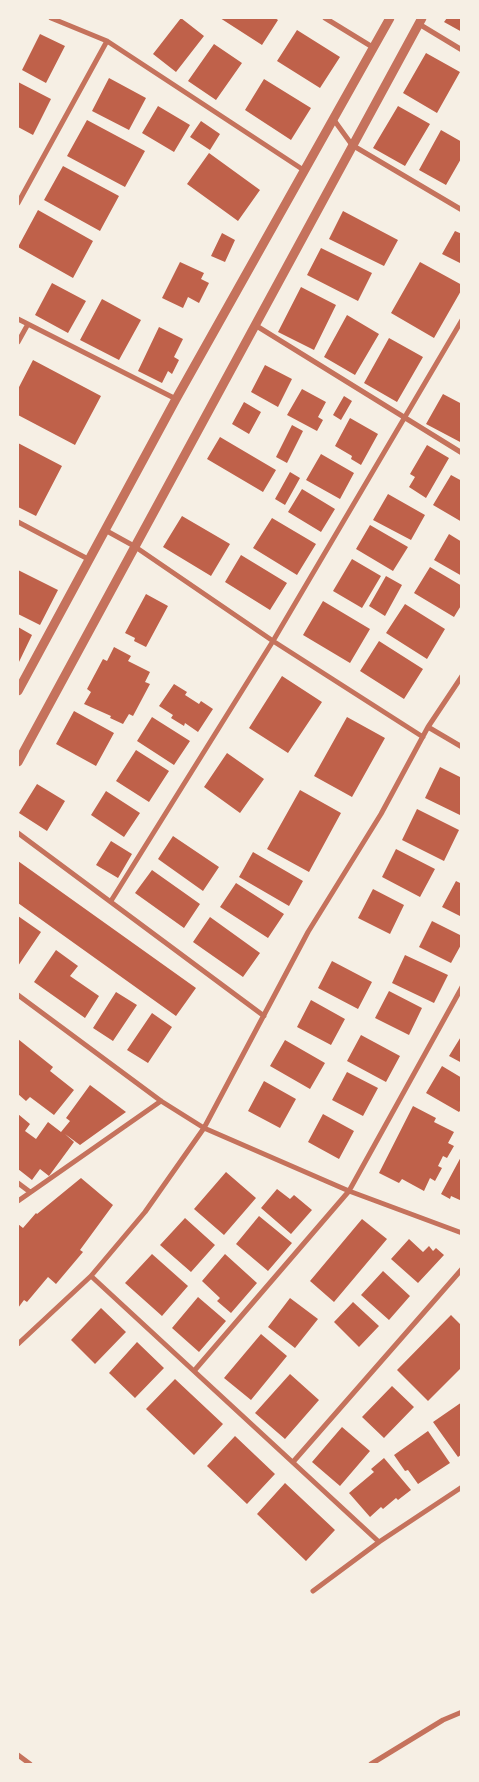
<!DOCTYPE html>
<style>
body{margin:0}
#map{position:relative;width:479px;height:1782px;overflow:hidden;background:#f6efe4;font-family:Lora,serif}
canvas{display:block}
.frame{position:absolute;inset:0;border:19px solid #f6efe4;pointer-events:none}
</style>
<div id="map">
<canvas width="479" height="1782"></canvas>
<div class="frame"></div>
</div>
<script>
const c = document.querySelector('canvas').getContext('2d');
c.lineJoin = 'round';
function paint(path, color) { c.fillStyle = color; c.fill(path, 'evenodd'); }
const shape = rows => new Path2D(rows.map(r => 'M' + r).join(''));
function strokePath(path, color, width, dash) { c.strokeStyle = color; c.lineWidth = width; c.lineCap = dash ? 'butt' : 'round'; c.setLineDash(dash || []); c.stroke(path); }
paint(shape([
 [181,18,204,36,176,72,153,54],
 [220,18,275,18,278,20,262,45],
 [447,18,462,18,462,32,444,22],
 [297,30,340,57,320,88,277,61],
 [40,34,65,46,46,83,22,70],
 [214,44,242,63,216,100,188,81],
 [426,53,460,72,437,113,403,93],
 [109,78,146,98,129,130,92,111],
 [264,79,311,108,291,140,245,110],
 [18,82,51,99,33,135,18,127],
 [158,106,190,125,174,152,142,133],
 [398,106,430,124,405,166,373,148],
 [87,120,145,151,125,187,67,156],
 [201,121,220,134,210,150,190,137],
 [441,130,462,142,462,157,446,185,419,170],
 [209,153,260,190,238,221,187,184],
 [63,166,119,196,100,231,44,200],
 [38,210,93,241,73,278,18,247],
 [343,211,398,240,384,266,329,239],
 [455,231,462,234,462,264,442,254],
 [222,233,235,240,225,262,211,256],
 [321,248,372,273,358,301,307,275],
 [180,262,204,273,201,279,209,283,199,303,188,297,183,308,162,298],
 [420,262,462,285,462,289,434,338,391,313],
 [52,283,86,301,68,333,35,315],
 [301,287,336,305,314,350,278,332],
 [102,299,141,320,119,360,80,340],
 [347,315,379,334,355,375,324,357],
 [159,327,183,339,174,357,179,360,172,374,168,371,162,383,138,371],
 [389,338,423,357,397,402,364,383],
 [33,360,101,396,75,445,18,415,18,389],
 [265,365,292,379,278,407,251,392],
 [302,389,326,402,318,417,323,420,317,431,287,415],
 [443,394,462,404,462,443,426,424],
 [344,396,352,401,341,420,333,415],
 [244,402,261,412,249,434,232,424],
 [350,418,378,434,361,465,351,459,352,456,335,446],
 [292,425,303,431,287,463,276,457],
 [220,437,276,470,263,492,207,459],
 [18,443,62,466,36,516,18,507],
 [427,445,449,458,426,498,409,487,415,477,410,474],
 [321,454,354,473,340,499,306,480],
 [290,472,300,478,285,505,275,499],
 [451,475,462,481,462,522,433,505],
 [302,489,335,509,321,532,288,512],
 [388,494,425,515,411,540,373,520],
 [182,516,230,544,211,576,163,547],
 [272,518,316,544,297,575,253,548],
 [370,525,408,547,393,571,356,549],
 [449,534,462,542,462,576,434,560],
 [241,555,287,583,270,610,225,582],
 [352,559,381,576,362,608,333,591],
 [430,567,462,586,462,604,454,617,414,593],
 [18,570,58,590,40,625,18,614],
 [386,576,402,585,385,616,369,606],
 [146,594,168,606,146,647,134,641,135,638,125,633],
 [323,601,370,629,350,663,303,635],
 [405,604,445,629,427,659,386,633],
 [18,627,32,635,18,664],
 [379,641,423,669,404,699,360,671],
 [114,647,131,656,128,661,150,672,145,682,150,684,133,716,129,714,123,724,110,718,111,716,84,704,91,692,87,689,103,659,107,661],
 [282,676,322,702,288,753,249,728],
 [174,684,187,692,185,695,199,704,201,701,213,709,198,732,185,723,184,726,171,718,173,715,159,706],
 [74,711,114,733,96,766,56,744],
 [152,717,190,741,174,765,137,741],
 [347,717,385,738,352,797,314,776],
 [136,750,169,771,149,802,116,781],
 [227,753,264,779,240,813,204,787],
 [440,767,462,778,462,816,425,798],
 [37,784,65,801,47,831,19,813],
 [300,790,341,813,309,872,267,849],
 [106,791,140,813,124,837,91,815],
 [417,809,459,830,444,861,402,840],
 [173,836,219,867,203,891,158,859],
 [111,841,132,854,118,878,96,865],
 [396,849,435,869,420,897,382,877],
 [253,852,303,881,289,906,239,877],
 [18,861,196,988,176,1016,18,903],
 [152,870,200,904,184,928,135,893],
 [456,881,462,884,462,917,442,907],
 [236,883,284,914,268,938,220,907],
 [373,889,404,905,390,934,358,918],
 [18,916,41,932,18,966],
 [210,917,260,953,243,977,193,942],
 [432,921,462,936,462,943,451,963,419,947],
 [56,950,78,966,70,976,99,996,85,1018,34,982],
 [405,955,448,975,434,1003,392,983],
 [332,961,372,982,358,1009,318,988],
 [389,991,422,1008,409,1035,375,1018],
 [116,992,137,1005,113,1041,93,1028],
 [311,1000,345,1019,331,1045,297,1027],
 [152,1013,172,1027,148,1063,127,1050],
 [361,1035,400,1056,386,1082,347,1061],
 [462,1035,462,1063,449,1056],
 [18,1039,53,1067,50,1071,74,1090,54,1115,30,1097,26,1101,18,1094],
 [285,1040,325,1063,310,1089,270,1066],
 [442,1066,462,1078,462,1108,459,1112,426,1093],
 [347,1072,378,1088,363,1116,332,1100],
 [264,1081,296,1099,280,1128,248,1111],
 [90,1085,126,1112,80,1145,65,1134,74,1142,49,1176,40,1169,32,1180,18,1169,18,1114,30,1124,25,1131,36,1139,48,1122,61,1132,70,1121,66,1118],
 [413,1106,436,1118,434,1122,454,1132,448,1143,454,1146,447,1158,443,1156,438,1166,442,1168,435,1181,430,1178,424,1191,402,1179,399,1183,379,1173],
 [323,1114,354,1131,339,1159,308,1142],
 [462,1155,462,1201,451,1196,450,1199,441,1194],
 [226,1172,256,1198,224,1235,194,1209],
 [81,1178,113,1205,80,1250,83,1252,56,1284,48,1277,27,1302,24,1300,18,1308,18,1224,23,1228,36,1213,37,1214],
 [277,1189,290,1199,294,1195,312,1210,291,1234,261,1208],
 [259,1216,292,1243,268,1271,236,1244],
 [185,1218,215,1245,191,1272,160,1245],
 [362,1219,387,1239,334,1302,310,1281],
 [409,1239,423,1252,429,1246,433,1251,436,1248,444,1255,418,1283,391,1259],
 [152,1254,188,1286,162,1316,125,1283],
 [225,1254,257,1283,231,1313,217,1301,220,1298,202,1281],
 [383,1271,410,1296,389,1320,361,1295],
 [198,1297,226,1321,199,1352,172,1328],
 [290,1298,318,1319,295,1348,268,1327],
 [353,1302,379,1326,359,1347,334,1322],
 [101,1308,126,1332,95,1364,71,1340],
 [451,1315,462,1326,462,1367,428,1401,397,1370],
 [261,1334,287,1356,251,1400,224,1378],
 [137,1342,164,1368,135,1398,109,1373],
 [290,1374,319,1400,285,1439,255,1413],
 [175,1379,223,1424,194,1455,146,1409],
 [392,1386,414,1407,384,1438,362,1417],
 [462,1402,462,1454,458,1457,433,1422],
 [342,1427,370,1451,340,1486,312,1462],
 [428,1431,450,1463,418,1484,408,1470,405,1471,394,1455],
 [235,1436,275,1474,247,1504,207,1466],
 [384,1458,411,1490,398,1500,396,1498,383,1509,381,1507,370,1517,349,1493,374,1472,371,1469],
 [285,1483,335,1530,306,1561,257,1514]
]), '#bf614a');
strokePath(shape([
 [51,18,107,41,305,171],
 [325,18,374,48],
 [419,24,462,50],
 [334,120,352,145,462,210],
 [18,203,107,41],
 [18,319,176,399],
 [255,325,462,453],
 [18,342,28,324],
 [18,522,88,559],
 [105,530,134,546,273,641,423,737],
 [428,727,462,747],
 [18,833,264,1016],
 [111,901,273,641,462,320],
 [18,995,161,1101,204,1128,349,1191,462,1233],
 [18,1183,30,1192],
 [18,1201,161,1101],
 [91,1276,379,1542],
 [18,1344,91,1276,145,1212,204,1128,308,932,381,814,428,727,462,676],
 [194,1371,349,1191,462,987],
 [293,1462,462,1269],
 [313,1591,379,1542,462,1487],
 [18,1755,30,1764],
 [371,1764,443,1720,462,1712]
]), '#c5725c', 5);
strokePath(shape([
 [18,691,176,399,390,18],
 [18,762,422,18]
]), '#c5725c', 9);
</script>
